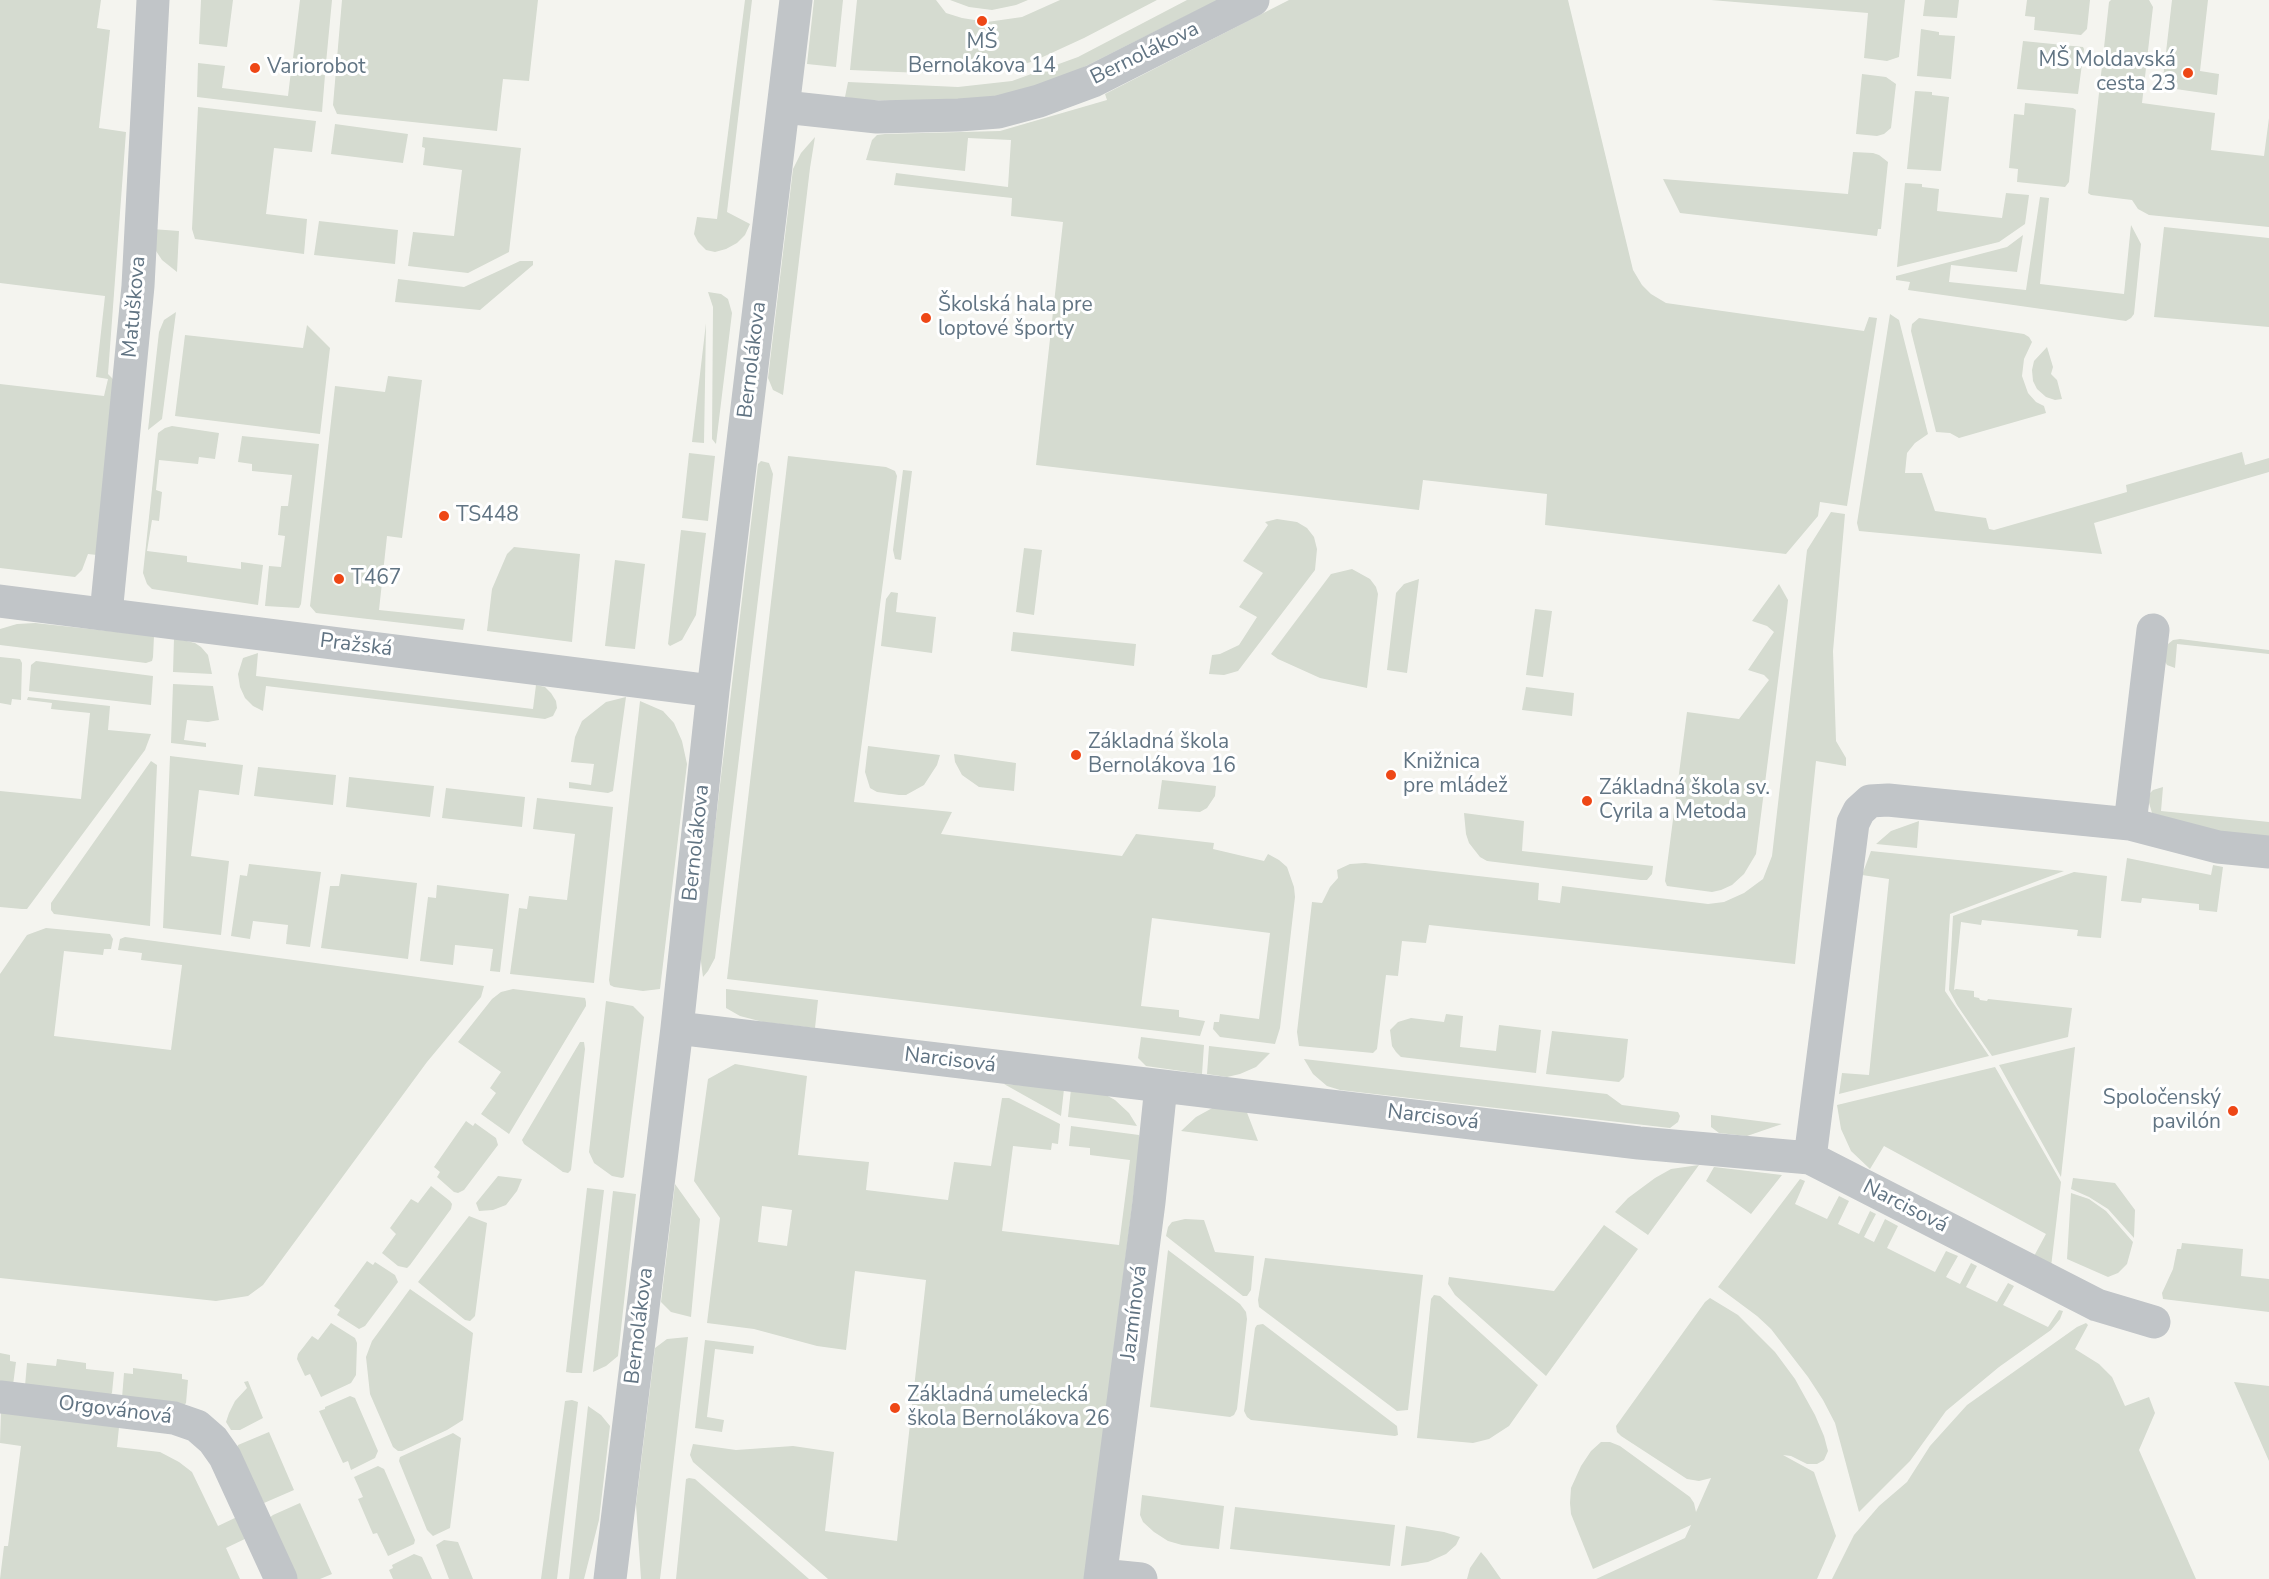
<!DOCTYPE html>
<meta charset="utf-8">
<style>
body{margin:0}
canvas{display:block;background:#f4f4ef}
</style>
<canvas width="2269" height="1579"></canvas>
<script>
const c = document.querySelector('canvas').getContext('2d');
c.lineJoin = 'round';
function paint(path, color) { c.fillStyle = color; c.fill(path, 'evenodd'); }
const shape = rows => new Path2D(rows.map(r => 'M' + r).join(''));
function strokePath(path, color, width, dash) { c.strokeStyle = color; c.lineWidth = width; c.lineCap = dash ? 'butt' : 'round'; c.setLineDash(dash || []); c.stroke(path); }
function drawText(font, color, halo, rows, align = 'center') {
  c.font = font + ' "Nunito Sans",sans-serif'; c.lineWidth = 6; c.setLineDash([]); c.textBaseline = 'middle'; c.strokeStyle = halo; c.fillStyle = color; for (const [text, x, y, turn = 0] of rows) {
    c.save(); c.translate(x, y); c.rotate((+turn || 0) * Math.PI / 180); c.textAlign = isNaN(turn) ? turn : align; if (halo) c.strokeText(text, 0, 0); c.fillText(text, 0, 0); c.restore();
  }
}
paint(shape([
 [0,0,101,0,97,28,110,30,99,128,126,132,108,374,113,379,97,555,88,554,82,570,75,577,0,568,0,384,104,396,108,379,96,377,105,296,0,283],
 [201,0,233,0,227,47,199,44],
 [300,0,332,0,326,63,293,58],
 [342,0,538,0,529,81,503,79,497,131,337,114,333,105],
 [745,0,752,0,727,212,750,224,745,235,737,243,726,249,715,252,706,250,698,242,694,234,697,217,717,219],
 [814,0,843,0,836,67,807,64],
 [857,0,936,0,946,13,962,18,987,22,1022,17,1060,0,1157,0,1084,38,1034,61,1008,69,946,74,850,70],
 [950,0,1028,0,1016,5,992,10,969,7],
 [1187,0,1218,0,1068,75,1007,95,947,102,861,100,845,97,848,82,958,87,1012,81,1078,57],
 [1289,0,1568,0,1633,270,1642,285,1651,294,1666,303,1864,331,1869,317,1877,318,1847,506,1820,502,1818,516,1786,554,1545,525,1547,494,1423,480,1419,510,1036,465,1063,222,1011,216,1012,198,894,185,896,173,1008,187,1011,140,968,138,965,171,866,160,872,140,877,135,885,134,1000,131,1107,100,1105,94],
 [1711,0,1905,0,1899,57,1887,61,1864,58,1868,13],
 [1925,0,1959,0,1957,18,1923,16],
 [2027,0,2090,0,2087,29,2081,35,2034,30,2035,17,2025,16],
 [2111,0,2149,0,2153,7,2142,103,2215,113,2211,150,2264,156,2269,118,2269,227,2149,215,2138,209,2132,200,2091,195,2088,193,2109,2],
 [2172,0,2208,0,2200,71,2219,74,2217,95,2162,87],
 [1921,29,1939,32,1939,35,1955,36,1951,79,1917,76],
 [2023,41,2083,47,2084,49,2078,94,2017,89],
 [198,63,225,66,222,88,288,96,291,71,325,75,322,112,197,97],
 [1862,74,1886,77,1896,84,1891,128,1884,134,1877,136,1856,134],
 [1915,91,1932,92,1932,95,1949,97,1941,171,1907,169],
 [2025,103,2073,108,2076,110,2069,182,2065,187,2017,182,2018,169,2009,168,2014,114,2024,115],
 [198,107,316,121,312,152,274,148,266,214,307,219,304,254,195,239,192,229],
 [335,124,408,134,403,163,331,154],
 [423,137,521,148,509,252,468,273,408,266,413,232,454,236,462,170,423,165,425,148,422,147],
 [815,137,810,168,783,395,773,390,768,378,793,169,801,153],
 [1853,152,1873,153,1879,155,1888,162,1881,229,1878,229,1877,236,1680,213,1663,179,1848,194],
 [1905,183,1922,184,1922,187,1939,189,1937,211,2002,218,2006,193,2029,195,2025,224,1999,242,1897,267],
 [2040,197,2049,198,2040,284,2124,294,2131,225,2141,244,2134,314,2131,318,2126,321,1908,290,1910,282,1896,280,1896,276,2007,247,2023,235,2017,272,1951,265,1949,282,2026,290],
 [319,221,398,230,395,264,314,255],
 [2164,227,2269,238,2269,327,2154,317],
 [152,229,179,231,177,272,162,260,156,251],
 [520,261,533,261,533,265,480,310,395,302,398,279,464,287],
 [708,292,721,294,728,299,732,313,716,444,712,439,713,307],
 [176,312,162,419,148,430,159,332,164,320],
 [1890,314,1899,320,1928,434,1915,443,1907,453,1905,473,1922,473,1935,511,1986,518,1989,529,1994,530,2127,492,2126,485,2242,452,2245,465,2269,458,2269,472,2094,523,2102,554,1859,531,1857,523],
 [1919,318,2024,334,2029,337,2032,342,2024,359,2022,376,2028,393,2036,402,2044,406,2046,413,1959,438,1950,433,1936,432,1911,331,1912,324],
 [706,323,704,443,692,442],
 [307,325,330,348,320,434,175,416,185,335,303,348],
 [2047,347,2053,367,2051,374,2057,380,2062,399,2055,400,2046,397,2037,389,2033,381,2032,370,2034,361],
 [388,376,422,380,402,538,387,536,379,610,465,619,463,630,316,613,310,606,335,386,385,392],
 [172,426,219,433,215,459,199,457,198,464,159,460,156,490,162,492,159,521,152,520,147,551,187,556,187,562,241,569,241,562,263,565,258,605,152,589,147,584,143,573,158,433,165,428],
 [242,436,319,444,301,604,299,608,265,606,269,566,281,567,285,536,278,535,281,506,288,506,292,475,252,471,252,464,238,462],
 [689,453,715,456,708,521,682,518],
 [788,456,886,467,895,471,897,476,854,802,952,812,941,834,1122,856,1136,834,1214,843,1213,849,1264,861,1268,854,1279,860,1287,867,1294,887,1295,897,1280,1028,1275,1044,1220,1037,1213,1029,1214,1022,1219,1022,1220,1014,1259,1019,1270,933,1152,918,1141,1006,1179,1010,1179,1017,1205,1021,1200,1036,727,979],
 [761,461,769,463,773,474,715,958,708,971,703,977,700,954,758,464],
 [903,470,912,471,901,560,895,559,893,550],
 [1831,512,1845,514,1833,651,1836,741,1846,758,1846,766,1816,761,1795,964,1429,925,1426,943,1402,941,1398,976,1386,975,1377,1049,1373,1053,1299,1046,1297,1032,1312,902,1322,903,1330,887,1338,878,1337,870,1350,864,1365,863,1539,883,1538,900,1560,903,1562,886,1708,904,1724,902,1744,893,1763,879,1772,856,1807,550],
 [1277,519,1297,522,1307,528,1314,537,1317,549,1315,570,1238,671,1224,675,1209,674,1212,655,1220,654,1239,645,1257,617,1239,607,1263,573,1243,561,1268,525,1265,522],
 [681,530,706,533,696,615,682,640,670,646,668,644],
 [514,547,580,554,572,642,487,631,492,589,507,554],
 [1024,548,1042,550,1034,615,1016,612],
 [615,560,645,564,635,649,605,646],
 [1352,569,1370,579,1376,587,1378,594,1367,688,1320,678,1278,659,1271,654,1331,574],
 [1419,579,1407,673,1387,670,1396,593,1404,584],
 [1779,584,1788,600,1787,610,1756,854,1744,874,1732,885,1721,890,1712,892,1667,886,1665,881,1687,712,1739,719,1769,680,1764,675,1748,670,1774,632,1767,626,1752,621],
 [891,592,898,593,896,612,936,617,932,653,881,646,886,599],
 [1535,609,1552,611,1543,677,1526,675],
 [35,623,154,636,153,657,152,661,146,663,0,645,0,629,17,624],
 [1013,632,1136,644,1134,666,1011,651],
 [174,638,195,643,201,647,208,655,212,674,173,672],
 [2180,639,2269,650,2269,654,2177,644,2175,668,2167,665,2162,656,2168,644,2173,640],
 [258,653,256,676,533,709,536,685,545,687,551,693,556,701,557,708,553,716,545,719,266,686,263,711,253,706,245,698,240,687,238,674,243,658],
 [0,657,20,659,22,663,21,700,12,699,11,705,0,703],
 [36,661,153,676,151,705,29,691,31,665],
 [173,684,213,686,219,720,208,722,187,720,184,740,206,743,206,747,171,743],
 [1526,687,1574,693,1572,716,1522,710],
 [28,697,110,706,108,730,151,734,145,750,27,909,22,909,0,907,0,791,81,799,90,713,51,709,52,703,27,700],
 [626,697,613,791,608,793,569,788,569,782,591,785,594,764,571,762,575,737,582,721,606,702],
 [640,701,663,711,674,723,682,741,687,764,660,989,643,991,614,987,610,985,609,980],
 [868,746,940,755,937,765,924,785,906,795,899,795,877,792,870,788,865,772],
 [954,754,1016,763,1014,791,979,787,962,775,955,762],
 [170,756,243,765,239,795,199,790,191,856,229,861,221,935,163,928],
 [151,761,157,765,150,926,54,914,51,910,51,903],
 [258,767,336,775,333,805,254,796],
 [349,777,434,786,430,817,346,807],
 [1162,780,1216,786,1215,796,1207,808,1200,812,1158,809],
 [2163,787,2161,811,2269,822,2269,839,2221,834,2152,813,2147,796,2153,790],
 [446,788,525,797,522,827,442,818],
 [537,798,613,807,594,983,510,974,519,908,527,909,529,896,567,900,575,834,533,829],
 [1464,813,1524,821,1522,851,1653,866,1652,874,1647,880,1641,880,1487,861,1480,857,1469,843,1466,834],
 [1919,821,1917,848,1876,844,1891,831],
 [1871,851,2064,871,1950,914,1945,991,1989,1056,1839,1094,1842,1073,1869,1075,1889,879,1862,875],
 [2127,858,2211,875,2213,865,2223,867,2217,912,2199,910,2199,904,2142,898,2141,903,2121,901],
 [249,864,321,872,310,947,286,944,288,925,253,921,250,939,231,936,240,875,247,876],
 [2074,872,2107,876,2101,938,2077,936,2078,930,1982,920,1981,925,1961,922,1954,990,1956,989,1974,991,1974,997,1979,998,1980,1000,1987,1001,1988,999,2072,1008,2068,1037,1992,1056,1957,1005,1949,990,1953,916],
 [341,874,417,883,408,959,321,948,330,886,339,886],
 [437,885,509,894,500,972,490,971,493,949,455,945,453,965,420,961,428,897,436,898],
 [46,928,110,934,113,939,111,949,104,949,103,955,64,951,54,1036,171,1050,182,965,141,960,142,953,118,950,120,939,125,937,484,986,481,997,427,1062,263,1285,248,1296,216,1301,0,1278,0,974,27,935],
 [513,989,585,998,586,1002,586,1006,509,1134,481,1114,496,1093,490,1088,501,1072,458,1042,492,999,501,992],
 [726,989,818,1000,815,1028,763,1022,740,1016,726,1008],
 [606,1001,633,1006,644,1017,624,1177,622,1178,612,1176,594,1163,589,1152],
 [1446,1014,1463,1016,1460,1047,1496,1051,1499,1025,1541,1030,1536,1073,1401,1057,1396,1052,1392,1046,1390,1030,1398,1022,1411,1018,1444,1022],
 [1552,1031,1628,1039,1624,1077,1619,1082,1546,1074],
 [1141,1037,1204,1045,1202,1074,1146,1066,1138,1058],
 [580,1042,584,1042,585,1049,571,1170,568,1173,563,1172,524,1144,522,1140],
 [1209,1046,1270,1053,1256,1067,1240,1074,1227,1077,1207,1074],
 [2075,1047,2061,1177,1999,1065],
 [1304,1059,1607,1094,1622,1105,1678,1112,1680,1116,1678,1122,1670,1128,1340,1090,1327,1086,1313,1074],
 [735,1064,807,1076,798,1155,869,1162,866,1190,948,1200,954,1162,991,1166,1002,1098,1009,1098,1060,1124,1058,1144,1052,1143,1051,1150,1013,1146,1002,1231,1119,1245,1130,1160,1090,1155,1090,1148,1069,1146,1071,1126,1139,1135,1140,1143,1085,1579,828,1579,693,1462,690,1455,693,1444,736,1450,793,1446,834,1452,825,1531,897,1541,926,1280,855,1271,846,1350,817,1346,754,1329,707,1323,720,1218,694,1181,708,1079],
 [762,1206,792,1210,787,1246,758,1242],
 [1995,1067,2061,1182,2051,1267,2033,1258,2046,1234,1884,1146,1870,1169,1851,1151,1841,1129,1837,1105],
 [1004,1084,1064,1089,1061,1116],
 [1071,1089,1106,1095,1115,1100,1129,1113,1137,1126,1068,1117],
 [1216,1106,1246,1110,1258,1141,1181,1131,1196,1117],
 [1711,1115,1782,1124,1747,1136,1719,1133,1711,1127],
 [466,1121,473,1126,475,1123,496,1138,498,1145,464,1190,458,1193,454,1192,437,1177,440,1172,434,1167],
 [1699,1165,1648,1235,1615,1212,1628,1198,1655,1178,1671,1169],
 [1714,1167,1782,1175,1751,1214,1706,1181],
 [498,1176,522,1179,517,1191,506,1205,493,1210,479,1211,476,1203],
 [2073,1178,2115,1183,2135,1210,2134,1238,2108,1209,2089,1197,2071,1189],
 [1800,1179,1805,1181,1795,1204,1827,1219,1839,1196,1849,1201,1838,1224,1859,1234,1870,1211,1876,1214,1864,1237,1874,1242,1885,1219,1898,1226,1887,1248,1935,1272,1946,1251,1958,1256,1946,1277,1960,1284,1971,1263,1977,1266,1966,1287,1997,1302,2008,1283,2014,1286,2003,1305,2048,1327,2059,1310,2063,1311,2060,1319,2051,1330,1999,1367,1946,1411,1910,1461,1859,1512,1835,1423,1823,1400,1808,1377,1771,1329,1757,1316,1718,1287],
 [675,1184,700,1219,691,1317,671,1312,661,1302],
 [431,1186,450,1201,452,1204,451,1209,410,1265,407,1268,398,1266,382,1253,396,1234,390,1228,411,1199,418,1203],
 [587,1188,604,1190,582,1373,572,1373,566,1372],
 [613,1191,636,1194,618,1356,606,1366,593,1372],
 [2071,1193,2089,1199,2106,1211,2133,1242,2127,1264,2118,1273,2108,1277,2067,1259],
 [469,1216,487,1223,475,1316,470,1321,465,1320,418,1282],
 [1185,1219,1204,1220,1215,1252,1254,1256,1251,1290,1247,1296,1243,1296,1166,1236,1168,1227,1172,1222],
 [1604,1225,1638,1249,1546,1376,1455,1295,1448,1284,1449,1277,1554,1291],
 [2182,1243,2243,1249,2241,1276,2269,1279,2269,1312,2163,1299,2162,1293,2173,1269,2177,1249,2181,1249],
 [1168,1250,1240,1304,1246,1312,1247,1319,1237,1409,1234,1415,1230,1417,1150,1407],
 [1265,1258,1423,1275,1408,1410,1397,1411,1259,1307,1258,1300],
 [367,1261,373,1265,375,1262,395,1275,398,1282,365,1326,359,1329,337,1315,340,1310,334,1306],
 [410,1289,473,1333,463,1420,447,1430,402,1451,398,1451,393,1447,370,1394,366,1357,372,1341],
 [1434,1295,1440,1296,1538,1385,1509,1426,1489,1439,1473,1443,1417,1438,1431,1299],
 [1710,1298,1738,1315,1775,1352,1795,1379,1815,1415,1824,1436,1828,1451,1824,1460,1817,1464,1807,1464,1791,1456,1783,1455,1814,1472,1836,1536,1817,1579,1596,1579,1685,1538,1691,1525,1593,1569,1571,1514,1570,1503,1571,1488,1581,1466,1591,1451,1601,1442,1610,1442,1620,1446,1690,1497,1694,1503,1696,1512,1711,1478,1699,1481,1687,1479,1621,1436,1617,1432,1616,1426,1705,1302],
 [331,1323,355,1338,357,1343,356,1375,351,1383,321,1397,310,1374,305,1376,297,1359,298,1354,312,1336,318,1340],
 [2086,1323,2088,1325,2075,1349,2099,1364,2112,1377,2125,1406,2149,1397,2155,1413,2139,1450,2196,1579,1832,1579,1854,1535,1879,1506,1907,1482,1930,1446,1967,1405,2077,1327],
 [1263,1324,1397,1426,1398,1435,1395,1436,1251,1420,1247,1417,1244,1411,1255,1328,1257,1325],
 [688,1337,660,1579,641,1579,636,1504,655,1348,667,1339],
 [705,1340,754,1346,753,1354,715,1349,707,1417,724,1420,722,1432,695,1428],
 [0,1353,10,1355,10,1361,16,1362,13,1385,0,1387],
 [57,1359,86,1363,86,1369,114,1372,112,1393,109,1396,25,1386,27,1363,56,1366],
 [133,1368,182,1374,182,1379,188,1380,186,1403,182,1408,122,1398,124,1373,133,1374],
 [248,1381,263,1418,240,1430,231,1430,226,1422,229,1413,235,1401,247,1388,244,1382],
 [2234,1382,2269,1386,2269,1461],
 [350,1396,355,1398,378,1451,375,1458,351,1470,348,1461,343,1463,319,1411,325,1409,325,1407],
 [572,1400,578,1402,557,1579,541,1579,565,1401],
 [588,1406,601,1415,610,1426,599,1520,584,1579,569,1579],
 [1,1411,119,1427,117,1447,160,1452,179,1462,192,1472,218,1526,239,1516,249,1537,226,1548,240,1579,0,1579,4,1546,8,1546,21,1446,0,1443],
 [269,1432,294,1490,264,1503,237,1448,238,1445],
 [453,1433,461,1438,450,1528,433,1536,427,1530,399,1461,400,1457],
 [378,1466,384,1469,415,1540,414,1544,388,1556,377,1533,373,1534,358,1499,363,1497,354,1477],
 [689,1478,695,1479,809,1579,676,1579,686,1479],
 [1142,1495,1224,1506,1219,1549,1182,1545,1168,1541,1154,1532,1143,1522,1140,1515],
 [300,1503,332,1574,320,1579,294,1579,268,1519,273,1515],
 [1235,1507,1395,1525,1390,1566,1230,1549],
 [1406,1526,1444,1532,1460,1537,1456,1545,1446,1554,1428,1562,1401,1566],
 [444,1540,458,1542,473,1579,449,1579,436,1545],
 [1481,1552,1487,1559,1501,1579,1467,1579,1470,1568],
 [414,1554,422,1557,432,1579,393,1579,389,1570,393,1568,392,1565]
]), '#d5dbd0');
strokePath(shape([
 [784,107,877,117,959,115,998,112,1039,101,1093,81,1253,0],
 [0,601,713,691],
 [106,614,138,286,153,0],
 [2130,824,2218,847,2269,852],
 [677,1028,1639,1143,1810,1158,2097,1305,2154,1322],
 [1810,1158,1853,823,1859,811,1870,801,1888,800,2130,824,2153,630],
 [0,1397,174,1418,197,1426,213,1440,225,1457,281,1579],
 [1101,1575,1141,1579],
 [610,1579,677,1028,713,691,796,0],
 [1100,1579,1149,1202,1161,1086]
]), '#c1c5c8', 33);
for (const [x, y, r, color] of [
 [982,21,6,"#ee4716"],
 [255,68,6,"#ee4716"],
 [2188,73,6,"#ee4716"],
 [926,318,6,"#ee4716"],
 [444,516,6,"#ee4716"],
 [339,579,6,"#ee4716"],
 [1076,755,6,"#ee4716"],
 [1391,775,6,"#ee4716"],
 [1587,801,6,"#ee4716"],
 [2233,1111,6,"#ee4716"],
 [895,1408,6,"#ee4716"]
]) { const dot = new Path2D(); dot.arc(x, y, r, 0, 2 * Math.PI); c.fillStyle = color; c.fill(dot); strokePath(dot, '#fff', 2); }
drawText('21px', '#617483', '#fff', [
 ["MŠ",982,43,"center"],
 ["Bernolákova 14",982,67,"center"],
 ["MŠ Moldavská",2176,61,"right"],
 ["cesta 23",2176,85,"right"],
 ["Variorobot",267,68],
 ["Školská hala pre",938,306],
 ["loptové športy",938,330],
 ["TS448",456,516],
 ["T467",351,579],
 ["Základná škola",1088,743],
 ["Bernolákova 16",1088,767],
 ["Knižnica",1403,763],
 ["pre mládež",1403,787],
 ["Základná škola sv.",1599,789],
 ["Cyrila a Metoda",1599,813],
 ["Spoločenský",2221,1099,"right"],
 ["pavilón",2221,1123,"right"],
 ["Základná umelecká",907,1396],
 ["škola Bernolákova 26",907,1420]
], 'left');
drawText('21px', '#617483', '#fff', [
 ["Bernolákova",1145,54,-26],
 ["Matuškova",135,307,-85],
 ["Bernolákova",753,360,-83],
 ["Pražská",356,646,7],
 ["Bernolákova",697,843,-84],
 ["Narcisová",950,1061,7],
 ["Narcisová",1433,1118,7],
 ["Narcisová",1905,1207,27],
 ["Jazmínová",1135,1313,-83],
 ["Bernolákova",640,1326,-83],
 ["Orgovánová",115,1411,7]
]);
</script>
